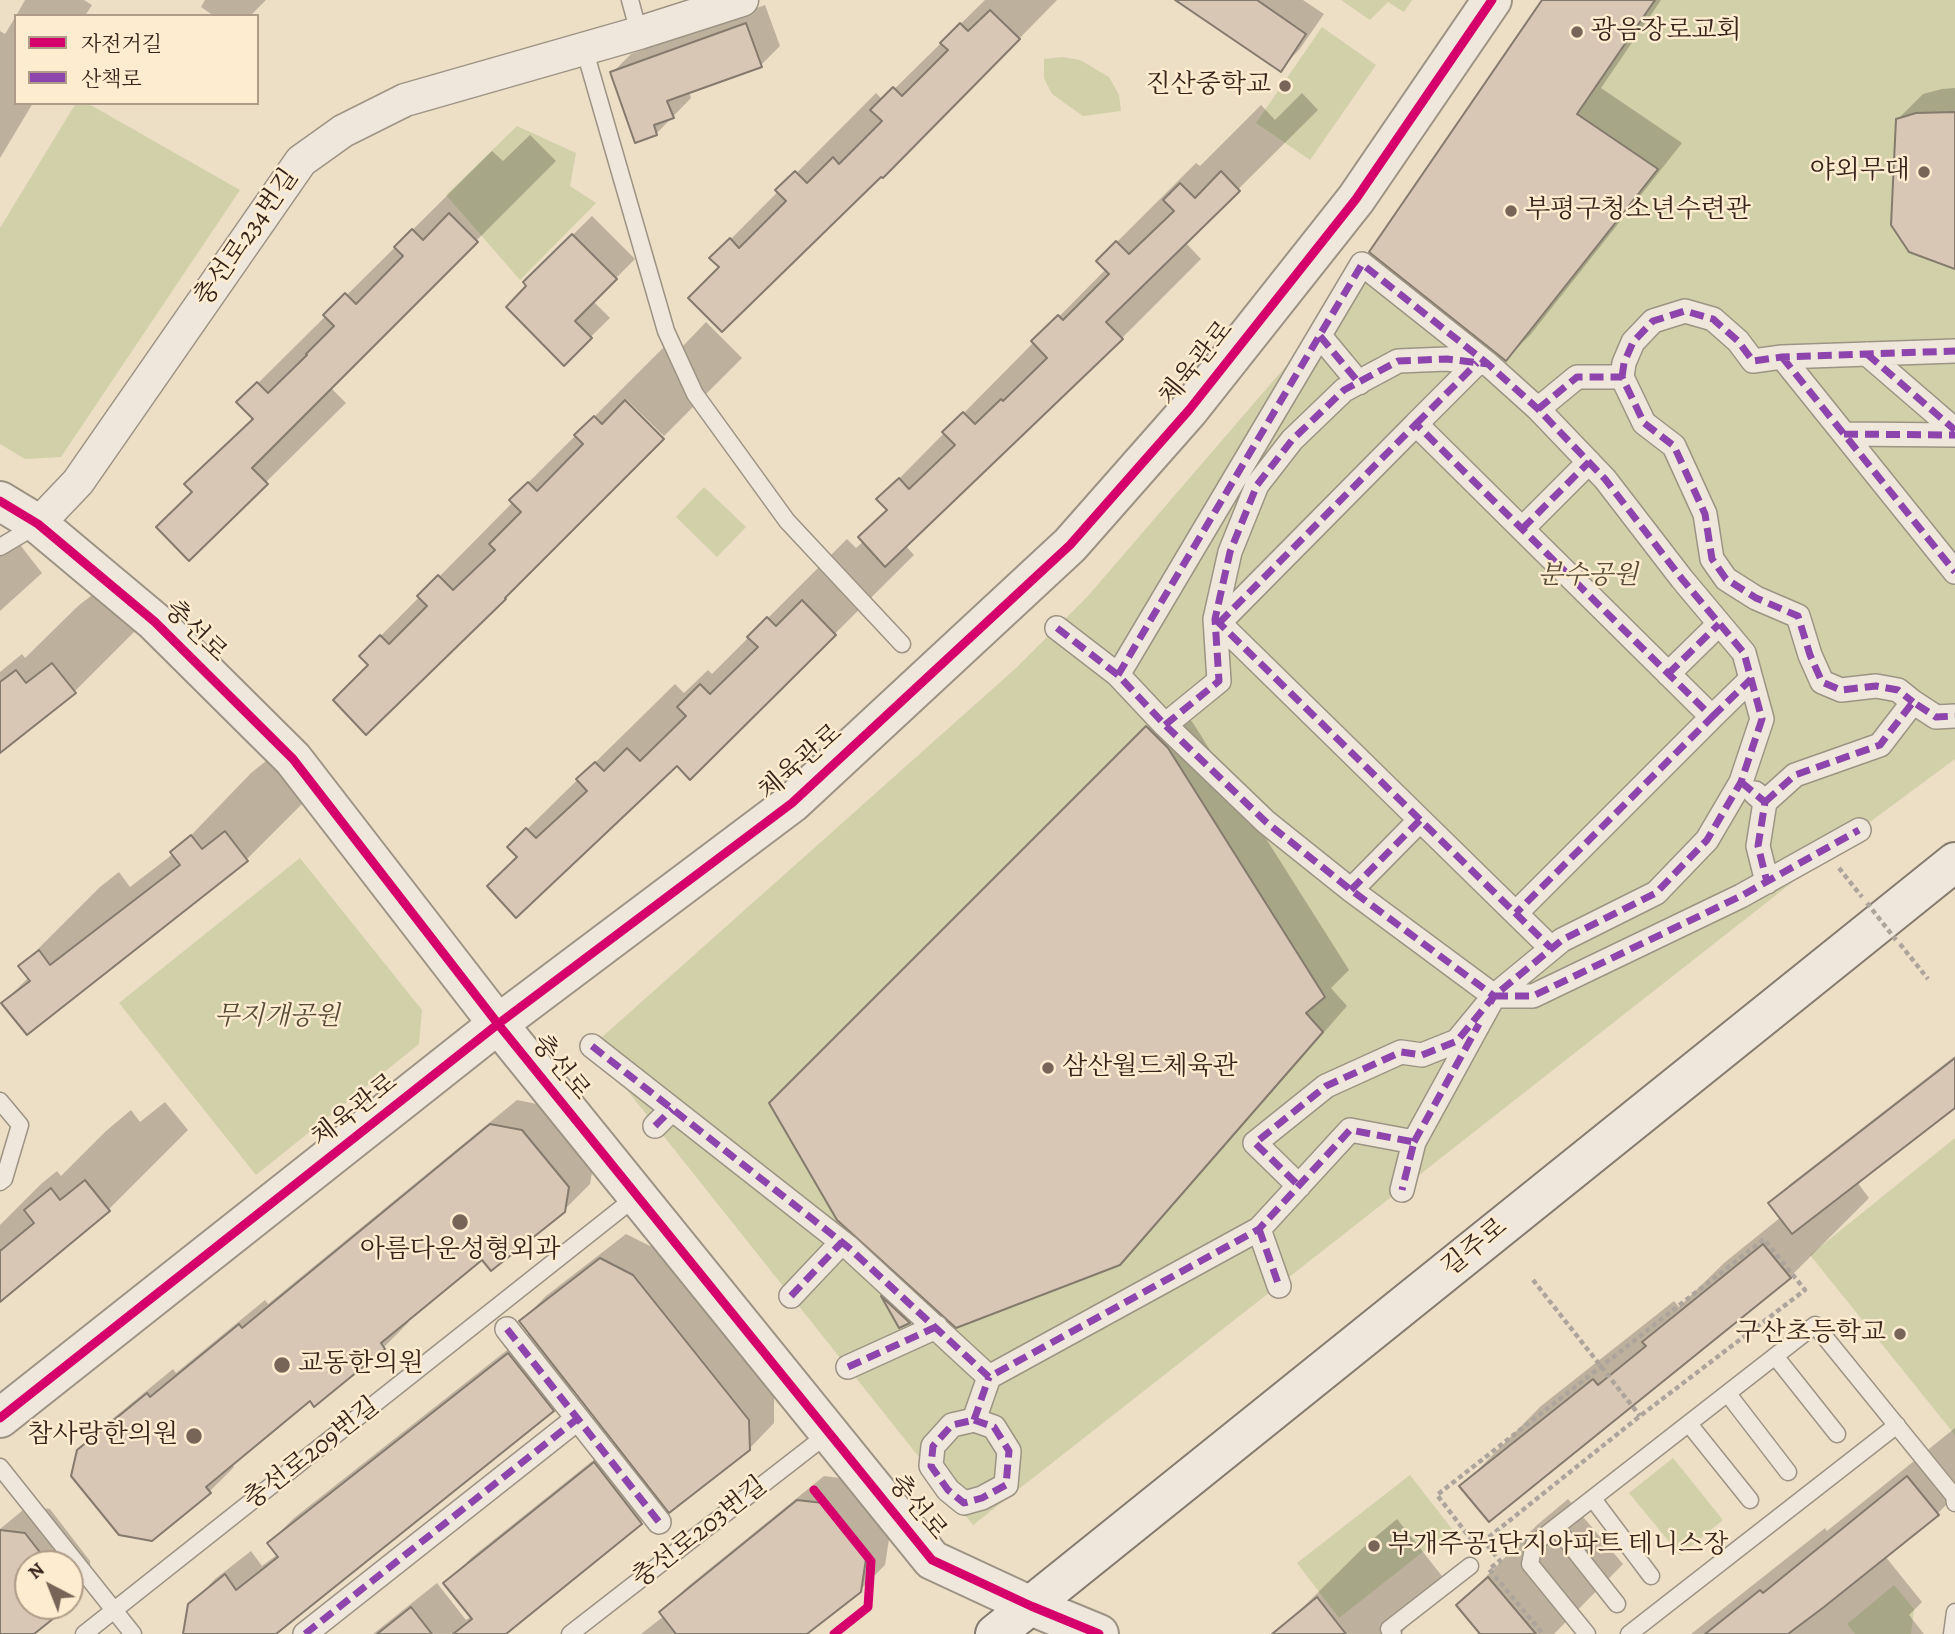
<!DOCTYPE html>
<meta charset="utf-8">
<style>
body{margin:0}
#map{position:relative;width:1955px;height:1634px;overflow:hidden;background:#eddec6;font-family:Alegreya,"Noto Serif KR",serif}
canvas{display:block}
.legend{position:absolute;left:14px;top:14px;width:245px;height:91px;box-sizing:border-box;background:#feecd0;border:2px solid #ae9c88;margin:0;padding:9px 12px;list-style:none;font-size:21px;color:#37251c}
.legend li{display:flex;align-items:center;gap:14px;height:35px}
.legend b{width:35px;border:2px solid #ae9c88}
.north{position:absolute;left:14px;top:1550px;width:70px;height:70px;box-sizing:border-box;background:#feecd0;border:2px solid #ae9c88;border-radius:50%;rotate:318deg;font-size:19px;font-weight:700;line-height:28px;text-align:center;color:#37251c}
.north::after{content:'';display:block;margin:auto;width:24px;height:32px;background:#776658;clip-path:polygon(50% 0,100% 100%,50% 72%,0 100%)}
</style>
<div id="map">
<canvas width="1955" height="1634"></canvas>
<ul class="legend">
<li><b style="height:9px;background:#d6006c"></b>자전거길</li>
<li><b style="height:9px;background:#8e44ad"></b>산책로</li>
</ul>
<div class="north">N</div>
</div>
<script>
const c = document.querySelector('canvas').getContext('2d');
c.lineJoin = 'round';
function paint(path, color) { c.fillStyle = color; c.fill(path, 'evenodd'); }
const shape = rows => new Path2D(rows.map(r => 'M' + r).join(''));
function strokePath(path, color, width, dash) { c.strokeStyle = color; c.lineWidth = width; c.lineCap = dash ? 'butt' : 'round'; c.setLineDash(dash || []); c.stroke(path); }
function drawText(font, color, halo, rows, align = 'center') {
  c.font = font + ' Alegreya,"Noto Serif KR",serif'; c.lineWidth = 5; c.setLineDash([]); c.textBaseline = 'middle'; c.strokeStyle = halo; c.fillStyle = color; for (const [text, x, y, turn = 0] of rows) {
    c.save(); c.translate(x, y); c.rotate((+turn || 0) * Math.PI / 180); c.textAlign = isNaN(turn) ? turn : align; if (halo) c.strokeText(text, 0, 0); c.fillText(text, 0, 0); c.restore();
  }
}
paint(shape([
 [1341,0,1412,0,1404,12,1388,2,1370,20],
 [1542,0,1955,0,1955,759,1859,830,973,1525,592,1046,1015,669,1088,596,1329,316,1369,253],
 [1322,27,1376,65,1310,160,1256,123],
 [1063,57,1080,60,1109,77,1119,95,1121,111,1083,116,1052,94,1044,78,1044,59],
 [76,103,87,103,240,190,61,457,25,459,0,444,0,228],
 [517,126,576,153,570,186,596,203,520,280,446,195],
 [704,487,746,527,717,557,676,517],
 [300,858,422,1010,419,1044,256,1175,119,1003],
 [1955,1138,1955,1435,1810,1255],
 [1673,1458,1723,1520,1680,1555,1629,1493],
 [1410,1475,1452,1529,1339,1618,1297,1563],
 [1894,1585,1914,1609,1911,1634,1855,1634,1847,1624]
]), '#d1d0a9');
paint(shape([
 [25,0,84,0,92,5,85,16,16,16],
 [205,0,266,0,250,16,214,16,201,7],
 [985,0,1057,0,962,97,721,267,712,258,876,93,883,100],
 [1178,0,1303,0,1324,14,1299,50,1280,69],
 [1544,0,1661,0,1601,88,1682,143,1531,334,1506,359],
 [765,5,780,46,761,65,689,91,691,98,656,134,612,73,631,54],
 [16,16,16,103,33,103,0,158,0,31,5,34],
 [1955,88,1955,266,1897,120,1923,94,1942,89],
 [1302,93,1318,110,1185,242,1201,259,1122,338,905,545,914,555,690,778,677,764,519,857,509,847,675,684,684,693,708,670,712,674,847,539,856,548,864,541,889,509,879,499,1106,269,1098,261,1196,163,1200,166,1261,105,1275,120],
 [530,135,556,161,330,387,346,403,189,558,194,492,187,484,254,417,239,402,492,151,503,161],
 [592,216,635,259,593,301,610,318,564,363,525,282],
 [706,322,742,358,664,436,626,399,624,401,583,518,584,519,505,598,370,665,361,656,513,502,511,500,674,337,683,346],
 [17,541,42,573,0,611,0,554],
 [96,592,154,612,74,692,0,751,0,672,22,654,25,658,78,606],
 [1173,702,1193,723,1349,970,1331,988,1347,1006,1145,1237,1119,1263,930,1301,909,1322,900,1326,883,1296,902,1277,771,1104],
 [271,757,326,780,247,859,27,1033,3,1003,29,977,21,966,100,887,119,872,130,887,173,854,251,773],
 [1955,1056,1955,1105,1857,1182,1869,1198,1790,1277,1462,1486,1541,1406,1674,1301,1679,1307,1724,1263,1781,1217,1770,1204,1789,1185],
 [517,1100,547,1106,594,1161,590,1184,564,1210,482,1257,407,1319,409,1322,384,1347,315,1404,310,1399,232,1463,234,1467,209,1492,79,1451,105,1425,173,1369,176,1373,265,1300,268,1304],
 [165,1102,188,1130,109,1209,0,1300,0,1225,41,1184,57,1171,61,1176,106,1131,131,1110,140,1122],
 [626,1234,658,1250,774,1395,774,1423,749,1449,662,1501,641,1522,503,1634,373,1634,437,1583,466,1620,472,1616,446,1584,471,1558,616,1442,574,1389,553,1410,273,1634,192,1634,190,1605,215,1579,251,1551,262,1566,278,1554,269,1543,294,1518,530,1332,521,1321,546,1296],
 [1955,1428,1955,1496,1937,1514,1885,1556,1922,1602,1909,1615,1924,1634,1691,1634,1825,1528,1827,1531],
 [824,1476,848,1479,890,1533,885,1565,859,1591,804,1634,641,1634,664,1616,661,1613,686,1588],
 [1568,1499,1623,1564,1554,1634,1477,1634,1480,1631,1458,1605,1537,1525],
 [28,1506,50,1509,90,1561,91,1581,70,1602,70,1564,28,1564,28,1606,66,1606,31,1634,0,1634,0,1529],
 [1397,1519,1449,1585,1400,1634,1296,1634,1287,1623,1367,1544]
]), '#0003');
const building = shape([
 [1175,0,1257,0,1306,34,1281,72,1175,0],
 [1542,0,1655,0,1577,114,1658,169,1506,361,1369,252,1542,0],
 [990,10,1020,39,883,178,881,177,722,332,688,298,719,267,709,258,730,238,739,248,786,201,775,190,795,171,807,183,833,157,839,164,882,121,870,110,893,87,902,96,948,50,940,43,960,23,968,31,990,10],
 [746,23,762,67,667,101,674,118,654,125,657,135,635,143,610,72,746,23],
 [1955,112,1955,269,1909,252,1891,225,1896,119,1916,113,1955,112],
 [1221,171,1240,191,1106,322,1123,339,885,567,858,537,887,510,876,499,899,478,909,489,955,445,942,432,963,412,975,424,1001,399,1003,401,1047,358,1031,341,1058,315,1063,320,1109,274,1096,261,1116,241,1129,254,1174,211,1163,200,1180,183,1195,198,1221,171],
 [449,213,478,242,252,468,268,484,189,561,156,527,192,492,184,484,253,419,236,402,257,382,268,393,307,355,306,354,334,326,323,315,345,293,356,304,403,256,394,247,412,229,423,240,449,213],
 [572,234,617,279,575,321,592,338,564,366,506,307,526,286,523,282,572,234],
 [625,400,664,439,505,598,506,599,366,735,333,700,368,665,359,656,380,635,389,644,427,606,417,596,438,575,453,590,495,550,489,544,521,512,509,500,528,482,537,491,583,444,574,435,594,416,602,424,625,400],
 [802,600,836,635,690,780,677,766,516,918,487,886,517,857,507,847,526,828,536,838,587,791,576,779,595,762,604,771,627,748,640,761,686,716,677,707,700,684,710,694,758,647,747,637,767,617,776,626,802,600],
 [52,663,76,693,0,753,0,682,16,670,26,683,52,663],
 [1146,726,1168,748,1325,997,1306,1013,1323,1032,1120,1265,956,1328,837,1220,769,1103,1146,726],
 [225,831,248,861,27,1035,1,1003,30,981,18,966,39,950,50,965,180,865,170,852,191,835,202,849,225,831],
 [1955,1058,1955,1108,1792,1234,1768,1203,1955,1058],
 [490,1124,522,1130,569,1187,565,1212,491,1271,482,1260,381,1343,385,1349,314,1407,310,1401,206,1487,211,1493,152,1541,119,1535,71,1476,77,1450,147,1393,150,1397,239,1324,242,1328,490,1124],
 [85,1180,110,1211,0,1302,0,1251,34,1223,24,1210,51,1188,60,1200,85,1180],
 [1763,1244,1791,1278,1489,1522,1459,1486,1593,1379,1598,1385,1646,1346,1642,1342,1763,1244],
 [600,1258,633,1275,749,1420,750,1450,669,1513,519,1321,600,1258],
 [881,1296,910,1323,899,1328,881,1296],
 [508,1353,554,1411,276,1634,183,1634,188,1604,225,1574,236,1590,278,1557,267,1543,508,1353],
 [594,1462,642,1524,506,1634,453,1634,472,1619,443,1583,594,1462],
 [1907,1476,1939,1515,1824,1607,1788,1634,1705,1634,1760,1590,1763,1593,1907,1476],
 [797,1500,823,1503,866,1559,861,1592,807,1634,676,1634,659,1612,797,1500],
 [0,1530,25,1533,49,1564,28,1564,28,1606,69,1606,34,1634,0,1634,0,1530],
 [1488,1577,1536,1634,1480,1634,1456,1605,1488,1577],
 [1317,1597,1346,1634,1272,1634,1317,1597],
 [411,1607,432,1634,377,1634,411,1607]
]);
paint(building, '#d8c7b4');
strokePath(building, '#847a6d', 2);
const service = shape([
 [630,0,639,33],
 [584,48,666,331,695,394,787,521,902,644],
 [0,547,37,525],
 [0,1101,20,1125,4,1179,0,1182],
 [1775,1356,1837,1434],
 [1728,1394,1788,1472],
 [1689,1424,1750,1500],
 [0,1467,133,1634],
 [1593,1499,1651,1576],
 [1556,1527,1617,1604],
 [84,1634,637,1196],
 [570,1634,829,1433],
 [1393,1634,1389,1629,1470,1566],
 [1587,1634,1530,1564,1534,1544,1815,1325,1954,1496,1955,1503],
 [1629,1634,1897,1425],
 [1952,1634,1955,1612]
]);
const pedestrian = shape([
 [1320,336,1359,383],
 [1867,354,1955,430],
 [1782,357,1955,572],
 [1622,377,1624,363,1633,342,1653,321,1685,311,1713,319,1738,341,1753,361,1782,357,1955,351],
 [1538,409,1577,377,1622,377,1644,423,1674,446,1705,514,1712,559,1726,579,1756,598,1798,616,1810,655,1822,682,1841,690,1876,686,1898,690,1913,702],
 [1416,424,1477,363],
 [1844,434,1955,435],
 [1522,529,1589,462],
 [1215,619,1551,948],
 [1219,623,1416,424,1712,717,1516,913],
 [1057,628,1118,675,1165,725,1266,822,1351,890,1494,996,1414,1142],
 [1668,674,1719,624],
 [1118,675,1362,264,1488,364],
 [1712,717,1751,679],
 [1165,725,1219,681,1215,619,1230,552,1257,485,1292,440,1344,390,1398,361,1447,359,1488,364,1538,409,1605,479,1682,579,1744,653,1762,719,1741,782,1707,840,1656,893,1562,940,1494,996,1457,1041,1422,1055,1401,1052,1326,1086,1255,1143,1299,1186],
 [1755,793,1765,802,1758,846,1767,882],
 [1765,802,1795,775,1880,745,1913,702,1936,717,1955,716],
 [1351,890,1420,820],
 [1494,996,1533,996,1741,896,1859,830],
 [592,1046,848,1247,989,1377,1259,1229,1350,1130,1414,1142,1402,1190],
 [655,1126,672,1109],
 [1259,1229,1279,1286],
 [791,1296,842,1242],
 [507,1329,659,1522],
 [848,1367,936,1327],
 [974,1420,994,1427,1009,1451,1006,1485,982,1498,964,1503,948,1490,931,1466,933,1446,952,1425,974,1420],
 [974,1420,989,1377],
 [305,1634,577,1419]
]);
const minor = shape([
 [38,524,78,482,301,161,343,131,405,100,639,33,742,0]
]);
const tertiary = shape([
 [0,501,38,524,155,622,293,759,498,1024,932,1560,1031,1606,1099,1634],
 [0,1418,498,1024,792,803,1070,545,1189,410,1356,199,1492,0]
]);
const secondary = shape([
 [995,1634,1955,862]
]);
strokePath(service, '#9d9384', 19);
strokePath(pedestrian, '#9d9384', 26);
strokePath(minor, '#9d9384', 35);
strokePath(tertiary, '#9d9384', 42);
strokePath(secondary, '#847a6d', 42);
strokePath(shape([
 [1839,868,1862,897],
 [1900,944,1928,979],
 [1533,1280,1640,1416],
 [1484,1541,1477,1547,1437,1495,1764,1239,1805,1290,1640,1416,1484,1541,1500,1561,1489,1569,1543,1634]
]), '#ada59c', 4.5, [5, 3.5]);
strokePath(service, '#efe7db', 16);
strokePath(pedestrian, '#efe7db', 23);
strokePath(minor, '#efe7db', 32);
strokePath(tertiary, '#efe7db', 38);
strokePath(secondary, '#efe7db', 38);
strokePath(shape([
 [1867,903,1896,940]
]), '#ada59c', 4.5, [5, 3.5]);
strokePath(shape([
 [1320,336,1359,383],
 [1867,354,1955,430],
 [1782,357,1955,572],
 [1622,377,1624,363,1633,342,1653,321,1685,311,1713,319,1738,341,1753,361,1782,357,1955,351],
 [1538,409,1577,377,1622,377,1644,423,1674,446,1705,514,1712,559,1726,579,1756,598,1798,616,1810,655,1822,682,1841,690,1876,686,1898,690,1913,702],
 [1416,424,1477,363],
 [1844,434,1955,435],
 [1522,529,1589,462],
 [1215,619,1551,948],
 [1219,623,1416,424,1712,717,1516,913],
 [1057,628,1118,675,1165,725,1266,822,1351,890,1494,996,1490,1003],
 [1668,674,1719,624],
 [1118,675,1362,264,1488,364],
 [1712,717,1751,679],
 [1165,725,1219,681,1215,619,1230,552,1257,485,1292,440,1344,390,1398,361,1447,359,1488,364,1538,409,1605,479,1682,579,1744,653,1762,719,1741,782,1707,840,1656,893,1562,940,1494,996,1457,1041,1422,1055,1401,1052,1326,1086,1255,1143,1299,1186],
 [1741,782,1765,802,1758,846,1767,882],
 [1765,802,1795,775,1880,745,1913,702,1936,717,1955,716],
 [1351,890,1420,820],
 [1494,996,1533,996,1741,896,1859,830],
 [592,1046,848,1247,989,1377,1259,1229,1350,1130,1414,1142,1402,1190],
 [655,1126,672,1109],
 [1414,1142,1479,1024],
 [1259,1229,1279,1286],
 [791,1296,842,1242],
 [507,1329,659,1522],
 [848,1367,936,1327],
 [974,1420,994,1427,1009,1451,1006,1485,982,1498,964,1503,948,1490,931,1466,933,1446,952,1425,974,1420],
 [974,1420,989,1377],
 [305,1634,577,1419]
]), '#8e44ad', 7, [14, 7]);
strokePath(shape([
 [0,501,38,524,155,622,293,759,498,1024,932,1560,1031,1606,1099,1634],
 [0,1418,498,1024,792,803,1070,545,1189,410,1356,199,1492,0],
 [814,1490,871,1561,868,1607,834,1634]
]), '#d6006c', 9);
for (const [x, y, r, color] of [
 [1577,32,7,"#776658"],
 [1285,86,7,"#776658"],
 [1924,172,7,"#776658"],
 [1511,211,7,"#776658"],
 [1048,1068,7,"#776658"],
 [460,1222,9,"#776658"],
 [1900,1334,7,"#776658"],
 [282,1365,9,"#776658"],
 [194,1436,9,"#776658"],
 [1374,1546,7,"#776658"]
]) { const dot = new Path2D(); dot.arc(x, y, r, 0, 2 * Math.PI); c.fillStyle = color; c.fill(dot); strokePath(dot, '#feecd0', 2.5); }
drawText('26px', '#37251c', '#feecd0', [
 ["광음장로교회",1591,32],
 ["진산중학교",1271,86,"right"],
 ["야외무대",1910,172,"right"],
 ["부평구청소년수련관",1525,211],
 ["삼산월드체육관",1062,1068],
 ["아름다운성형외과",460,1251,"center"],
 ["구산초등학교",1886,1334,"right"],
 ["교동한의원",298,1365],
 ["참사랑한의원",178,1436,"right"],
 ["부개주공1단지아파트 테니스장",1388,1546]
], 'left');
drawText('26px', '#37251c', '#feecd0', [
 ["충선로234번길",247,238,-55],
 ["체육관로",1197,364,-51],
 ["충선로",195,632,44],
 ["체육관로",801,763,-41],
 ["충선로",560,1068,51],
 ["체육관로",355,1111,-38],
 ["길주로",1475,1248,-39],
 ["충선로209번길",312,1454,-38],
 ["충선로",917,1508,51],
 ["충선로203번길",700,1533,-38]
]);
drawText('italic 26px', '#584d39', '#feecd0', [
 ["분수공원",1588,577],
 ["무지개공원",277,1018]
]);
</script>
